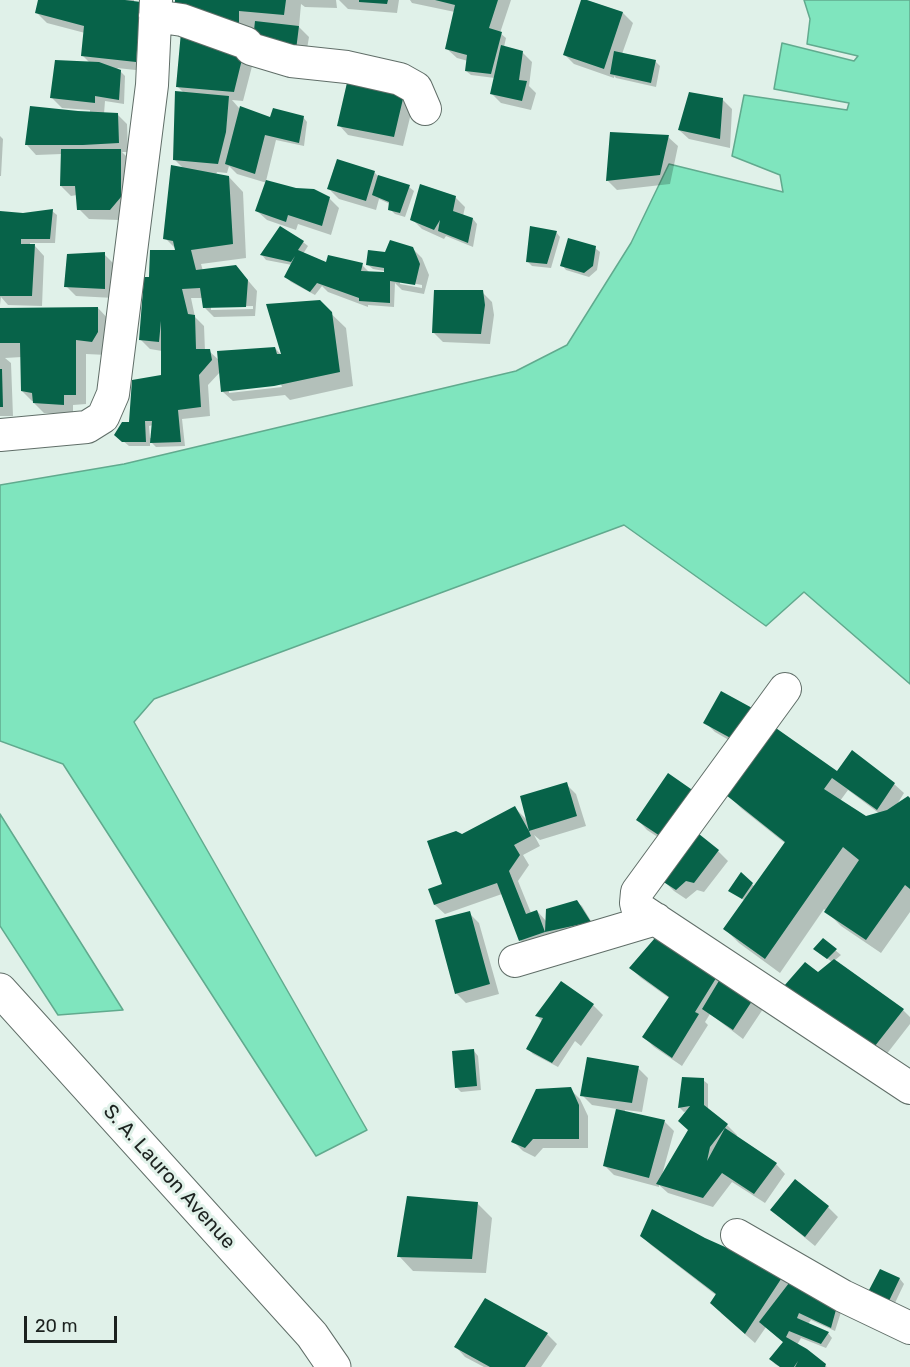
<!DOCTYPE html>
<style>
body{margin:0}
#map{position:relative;width:910px;height:1367px;overflow:hidden;background:#e0f1e9;font-family:Rubik,sans-serif}
canvas{display:block}
.scale{position:absolute;left:24px;top:1316px;width:93px;height:27px;box-sizing:border-box;border:3px solid #1c221f;border-top:0;padding-left:8px;font-size:18px;line-height:21px;white-space:nowrap;color:#1c221f;-webkit-text-stroke:4px #e0f1e9;paint-order:stroke}
</style>
<div id="map">
<canvas width="910" height="1367"></canvas>
<div class="scale">20 m</div>
</div>
<script>
const c = document.querySelector('canvas').getContext('2d');
c.lineJoin = 'round';
function paint(path, color) { c.fillStyle = color; c.fill(path, 'evenodd'); }
const shape = rows => new Path2D(rows.map(r => 'M' + r).join(''));
function strokePath(path, color, width, dash) { c.strokeStyle = color; c.lineWidth = width; c.lineCap = dash ? 'butt' : 'round'; c.setLineDash(dash || []); c.stroke(path); }
function drawText(font, color, halo, rows, align = 'center') {
  c.font = font + ' Rubik,sans-serif'; c.lineWidth = 6; c.setLineDash([]); c.textBaseline = 'middle'; c.strokeStyle = halo; c.fillStyle = color; for (const [text, x, y, turn = 0] of rows) {
    c.save(); c.translate(x, y); c.rotate((+turn || 0) * Math.PI / 180); c.textAlign = isNaN(turn) ? turn : align; if (halo) c.strokeText(text, 0, 0); c.fillText(text, 0, 0); c.restore();
  }
}
const water = shape([
 [804,0,910,0,910,684,804,592,766,626,624,525,154,699,134,722,367,1130,316,1156,63,764,0,741,0,485,124,464,516,371,567,345,631,243,669,164,783,192,780,175,732,156,744,95,847,110,849,103,774,89,782,43,854,61,858,56,807,44,810,19,804,0],
 [0,814,123,1010,58,1015,0,926,0,814]
]);
paint(water, '#7fe5be');
strokePath(water, '#61aa8e', 1.5);
paint(shape([
 [39,0,134,0,134,3,140,3,145,71,117,68,125,76,124,104,105,101,104,114,117,114,127,124,128,152,122,152,130,160,120,220,89,219,79,209,77,195,71,196,61,186,62,154,36,155,27,145,90,113,90,110,62,108,52,98,90,63,82,55,85,33,47,23,37,13],
 [177,0,336,0,337,8,305,7,301,4,299,27,309,37,304,67,256,51,243,101,232,100,239,108,269,118,303,117,307,122,304,146,276,140,266,181,329,198,339,208,331,235,298,224,296,230,267,220,257,211,267,183,237,174,229,166,227,173,217,172,216,175,229,177,243,192,246,258,201,264,203,271,245,277,257,291,255,316,214,317,205,308,203,298,191,298,195,317,204,326,205,351,209,351,220,361,275,348,284,358,319,302,346,328,353,386,290,400,285,395,233,401,223,392,221,371,208,385,210,416,182,419,185,446,156,447,150,441,150,446,129,446,116,435,130,424,162,376,162,351,150,349,140,339,150,279,178,251,165,238,184,169,174,159,184,93,177,86,183,23],
 [253,306,253,309,211,310,211,307],
 [281,384,282,387,229,393,229,390],
 [153,425,152,438,150,438,149,426],
 [339,0,399,0,397,13,348,9],
 [410,0,511,0,500,33,506,38,504,47,522,52,532,62,529,86,536,93,531,110,501,103,491,93,495,78,471,75,466,71,468,61,457,58,447,49,455,12,412,3],
 [583,0,623,13,633,23,622,54,655,61,660,66,656,87,616,78,614,76,614,78,574,64,564,54],
 [350,76,415,97,403,146,348,135,339,125],
 [722,99,732,109,730,148,689,139,679,130],
 [0,136,3,139,1,176,0,176],
 [668,137,678,146,670,184,617,190,607,180],
 [374,172,378,176,409,187,414,191,405,217,395,214,390,209,390,204,379,199,376,210,339,199,329,189],
 [455,197,465,207,463,216,473,219,477,224,473,247,446,236,444,239,422,229,412,219],
 [52,211,57,215,55,243,30,243,30,246,35,246,44,256,42,306,8,305,1,297,0,305,0,213,23,214],
 [556,232,560,237,551,268,532,266,528,262],
 [303,242,308,246,303,254,326,264,362,265,370,273,384,273,384,271,373,269,368,265,386,254,412,248,422,258,429,275,424,294,402,290,395,283,394,307,368,305,368,307,328,292,322,286,315,295,291,282,286,277,292,265,266,260,262,255],
 [400,281,422,285,422,288,400,284],
 [595,248,600,252,597,270,589,277,566,270,562,265],
 [104,254,114,264,114,298,76,296,66,286],
 [482,292,492,302,494,315,490,344,443,342,433,332],
 [98,308,112,323,107,355,86,354,86,404,73,405,73,414,44,413,34,403,34,401,32,401,22,391,22,357,5,358,11,363,13,416,0,416,0,309],
 [721,693,746,750,715,732,705,722],
 [836,772,894,784,904,793,896,806,910,800,910,912,881,953,841,926,824,909,780,973,739,943,725,929,745,901,730,890,741,874,755,887,786,844,742,809,728,795],
 [848,790,880,814,865,818,840,801],
 [566,784,576,794,586,826,540,840,534,835,540,846,523,855,529,865,518,881,531,913,537,911,547,922,577,902,582,906,594,926,530,950,520,940,502,894,445,914,435,905,430,890,444,885,462,835,515,808,527,820],
 [709,807,679,851,647,830,638,820],
 [718,851,728,861,704,892,697,890,686,899,674,891,664,881],
 [469,913,479,923,499,994,466,1003,456,993],
 [823,940,841,955,834,961,903,1010,910,1017,910,1024,882,1060,818,974,832,962,820,953],
 [631,968,718,972,765,1006,743,1039,710,1014,705,1022,708,1025,682,1066,654,1047,644,1037,669,998,641,978],
 [561,983,593,1005,603,1015,581,1046,575,1041,558,1067,533,1054,528,1049,543,1022,537,1016],
 [474,1051,478,1056,481,1090,461,1092,457,1088],
 [638,1068,648,1078,642,1112,625,1110,625,1112,664,1121,674,1131,662,1175,690,1130,688,1111,684,1112,679,1107,703,1080,708,1084,708,1110,727,1125,737,1135,736,1137,776,1164,785,1174,765,1203,732,1182,713,1207,668,1193,659,1185,659,1187,614,1175,604,1165,617,1109,592,1105,582,1095],
 [570,1089,580,1099,588,1116,588,1148,543,1148,535,1157,523,1151,513,1141],
 [795,1181,828,1207,838,1217,815,1246,782,1219,772,1210],
 [477,1203,492,1218,486,1273,413,1271,399,1256],
 [642,1236,704,1239,782,1278,790,1286,841,1312,835,1331,811,1320,808,1324,828,1333,832,1338,826,1348,801,1338,797,1345,827,1367,780,1367,775,1364,771,1359,784,1343,766,1327,755,1343,721,1313,717,1296,651,1245],
 [880,1271,900,1279,904,1284,894,1305,875,1294,871,1290],
 [547,1334,557,1344,541,1367,484,1367,465,1357,456,1347]
]), '#0003');
paint(shape([
 [38,0,125,0,141,2,136,62,81,56,84,26,35,13],
 [175,0,286,0,284,15,239,11,239,33,175,5],
 [359,0,388,0,387,4,359,2],
 [435,0,498,0,489,28,502,32,491,74,465,71,467,55,445,49,455,5],
 [581,0,587,0,623,12,604,69,563,55],
 [182,21,246,43,234,92,176,87],
 [255,21,299,26,295,58,252,49],
 [501,45,523,51,519,80,527,81,522,101,490,94],
 [614,51,656,60,651,83,610,74],
 [55,60,99,62,121,70,119,100,95,96,95,103,50,98],
 [349,74,406,86,394,137,337,126],
 [175,91,229,96,226,132,218,164,173,160],
 [689,92,723,98,720,139,678,130],
 [30,106,78,111,118,113,119,143,83,145,25,145],
 [240,106,270,117,273,108,304,116,299,143,265,135,255,174,225,164],
 [610,132,669,135,660,175,606,181],
 [61,149,121,149,121,197,110,210,77,210,75,186,60,186],
 [337,159,375,171,366,201,327,189],
 [171,165,229,176,233,244,191,250,196,270,236,265,248,280,246,307,203,308,200,288,182,289,188,314,195,315,196,349,210,349,212,360,199,375,201,407,178,410,181,442,150,443,152,421,145,421,146,442,122,442,114,435,122,422,129,422,132,380,161,375,161,321,159,342,139,340,144,277,149,277,150,250,175,250,173,241,163,239],
 [378,175,410,185,400,213,388,210,389,202,372,195],
 [266,180,296,188,314,189,330,197,322,226,288,215,286,222,255,211],
 [420,184,456,196,453,211,473,218,468,243,438,231,440,220,434,230,410,220],
 [53,209,50,239,21,239,21,244,35,244,32,296,0,296,0,211,23,213],
 [280,226,304,241,298,250,326,262,328,255,363,263,361,271,384,272,384,268,366,265,368,250,385,252,390,240,413,247,420,264,415,285,390,281,390,303,359,301,359,298,317,283,310,292,284,277,295,256,291,262,260,255],
 [530,226,557,231,547,264,526,262],
 [568,238,596,246,593,266,584,273,560,266],
 [105,252,105,289,64,287,67,254],
 [434,290,483,290,485,305,481,334,432,333],
 [320,300,332,312,340,372,274,386,221,392,217,351,275,347,277,354,281,354,266,304],
 [98,307,98,332,92,342,76,340,76,395,64,395,64,405,33,403,32,393,21,391,20,343,0,343,0,308],
 [0,369,2,369,3,407,0,407],
 [721,691,754,709,736,741,703,723],
 [773,726,837,771,852,750,895,783,877,810,832,778,824,789,866,816,887,810,908,796,910,798,910,889,905,885,866,940,824,912,859,860,843,847,765,959,723,929,785,842,726,795],
 [668,773,701,796,669,842,636,820],
 [567,782,577,816,529,831,531,836,514,845,520,855,509,871,526,914,537,910,545,932,546,909,577,900,591,922,545,932,519,941,497,883,434,905,428,889,442,884,427,841,456,831,462,834,515,806,529,831,520,796],
 [699,834,719,850,694,883,686,881,676,890,662,881],
 [741,872,753,883,742,899,728,891],
 [470,911,490,984,455,994,435,920],
 [661,931,718,975,695,1012,699,1014,672,1058,642,1037,669,997,629,968],
 [823,938,837,949,827,959,813,949],
 [834,959,904,1009,871,1051,784,986,805,962,818,972],
 [723,974,756,995,733,1030,702,1009],
 [561,981,594,1004,552,1063,526,1049,543,1018,535,1016],
 [474,1049,477,1086,455,1088,452,1051],
 [587,1057,639,1066,632,1103,580,1096],
 [682,1077,704,1078,704,1105,728,1124,710,1147,707,1161,725,1128,777,1163,754,1194,722,1173,703,1198,656,1184,688,1130,678,1121,690,1106,678,1108],
 [571,1087,579,1105,579,1139,533,1139,525,1148,511,1142,536,1089],
 [616,1109,665,1120,649,1178,603,1166],
 [795,1179,829,1206,805,1237,770,1210],
 [407,1196,478,1202,472,1259,397,1257],
 [652,1209,705,1238,743,1255,783,1276,745,1334,710,1303,716,1294,640,1236],
 [880,1269,900,1278,889,1301,869,1290],
 [789,1283,837,1306,831,1328,799,1313,797,1318,829,1332,821,1344,789,1331,786,1337,807,1349,826,1364,825,1367,795,1367,798,1361,794,1367,780,1367,769,1359,783,1342,759,1322],
 [485,1298,548,1333,525,1367,490,1367,454,1347]
]), '#076349');
const minor = shape([
 [155,16,182,20,246,43,251,49,291,61,347,67,400,79,416,88,425,109],
 [0,435,87,427,103,417,113,394,152,85,156,0],
 [785,689,637,892,636,903,637,907,910,1088],
 [515,961,656,919],
 [737,1235,843,1296,910,1328]
]);
const highway = shape([
 [0,990,312,1335,334,1367]
]);
strokePath(minor, '#606e68', 34);
strokePath(highway, '#606e68', 35);
strokePath(minor, '#fff', 32);
strokePath(highway, '#fff', 33);
drawText('20px', '#1c221f', '#e0f1e9', [
 ["S. A. Lauron Avenue",169,1177,48]
]);
</script>
